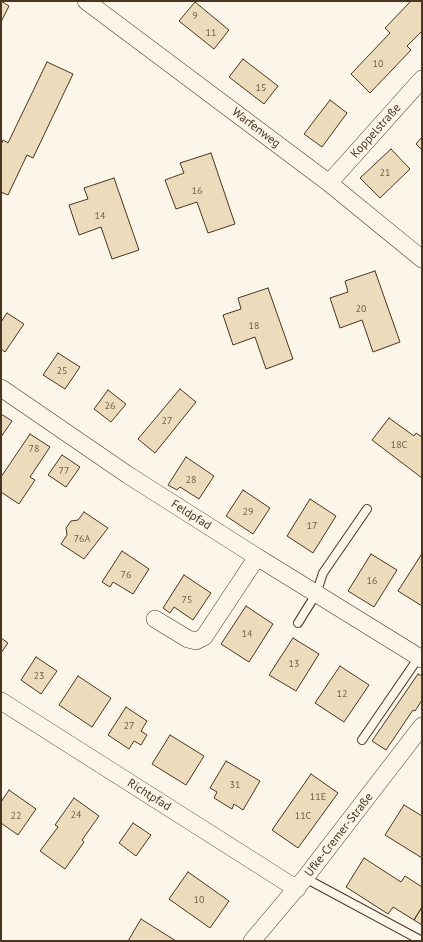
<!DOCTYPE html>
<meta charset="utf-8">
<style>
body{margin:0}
#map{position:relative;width:423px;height:942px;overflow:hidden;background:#fbf6e9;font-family:"PT Sans",sans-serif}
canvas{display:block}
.frame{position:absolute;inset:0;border:2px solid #4a3520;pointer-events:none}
</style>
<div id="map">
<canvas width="423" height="942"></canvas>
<div class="frame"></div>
</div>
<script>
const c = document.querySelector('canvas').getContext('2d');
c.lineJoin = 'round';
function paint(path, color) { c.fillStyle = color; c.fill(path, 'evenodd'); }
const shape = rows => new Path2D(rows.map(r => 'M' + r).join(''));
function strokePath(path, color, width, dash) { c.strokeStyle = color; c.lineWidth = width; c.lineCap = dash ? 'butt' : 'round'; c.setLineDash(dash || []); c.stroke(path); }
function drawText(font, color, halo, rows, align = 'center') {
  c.font = font + ' "PT Sans",sans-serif'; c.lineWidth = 3; c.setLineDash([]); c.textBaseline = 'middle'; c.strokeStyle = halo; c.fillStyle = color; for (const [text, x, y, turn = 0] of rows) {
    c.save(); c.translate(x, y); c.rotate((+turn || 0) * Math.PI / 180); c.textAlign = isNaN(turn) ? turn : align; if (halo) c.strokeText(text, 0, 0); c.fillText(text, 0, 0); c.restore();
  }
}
const building = shape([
 [1,1,9,6,1,22,1,1],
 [411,1,422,1,422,31,407,46,411,50,370,93,351,74,390,33,385,28,411,1],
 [195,2,229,30,214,49,179,21,195,2],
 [243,59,278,86,264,104,229,77,243,59],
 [47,62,73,74,33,158,27,155,8,195,1,192,1,145,3,140,8,143,47,62],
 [330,100,347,113,322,147,304,134,330,100],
 [422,137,422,150,416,144,422,137],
 [391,149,410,169,380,198,360,178,391,149],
 [211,153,235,224,208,233,197,202,176,209,165,180,184,173,180,163,211,153],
 [114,178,139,250,112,259,101,227,79,235,69,205,88,199,84,188,114,178],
 [375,271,400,342,373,352,362,320,340,328,330,298,348,292,345,281,375,271],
 [268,288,293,359,266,369,255,337,233,345,223,315,241,309,238,298,268,288],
 [7,313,24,324,5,352,1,349,1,322,7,313],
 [58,353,80,367,65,389,43,375,58,353],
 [180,389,196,402,155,453,138,439,180,389],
 [108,390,126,404,111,422,94,409,108,390],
 [1,414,12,421,1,437,1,414],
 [389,418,414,436,416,433,422,437,422,478,372,440,389,418],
 [30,434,50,447,30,477,35,480,19,504,1,492,1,477,30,434],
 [62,455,80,467,66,487,48,475,62,455],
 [186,457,214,476,199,499,180,487,177,490,168,485,186,457],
 [243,490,270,508,253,534,226,516,243,490],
 [310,499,336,516,313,553,287,536,310,499],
 [84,512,108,528,84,559,61,544,67,535,66,528,71,521,78,520,84,512],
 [122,551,149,569,133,594,113,582,110,587,102,582,122,551],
 [371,554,397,570,374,607,348,591,371,554],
 [421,555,422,555,422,606,398,591,421,555],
 [184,575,211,593,193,620,174,607,170,613,163,608,184,575],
 [246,606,273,624,249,662,221,644,246,606],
 [1,638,8,643,1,653,1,638],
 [293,638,319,654,296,691,269,675,293,638],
 [36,657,57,671,41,694,21,680,36,657],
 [340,666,369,685,344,722,315,703,340,666],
 [418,674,422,676,422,700,415,711,413,710,386,750,372,741,418,674],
 [78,676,111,698,92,727,59,705,78,676],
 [126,707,147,721,141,731,147,735,141,745,134,741,129,749,108,735,126,707],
 [170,735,204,756,186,785,152,764,170,735],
 [226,761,260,781,243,810,234,804,232,809,214,798,217,792,210,788,226,761],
 [311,774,338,793,298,848,272,830,311,774],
 [9,790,36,809,18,835,1,823,1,802,9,790],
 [74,798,99,816,82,840,84,842,65,869,40,851,58,827,55,825,74,798],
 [404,805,422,816,422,858,385,835,404,805],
 [133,823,151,835,136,856,119,843,133,823],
 [364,858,401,882,405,876,422,887,422,907,414,920,393,907,388,914,346,887,364,858],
 [188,872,229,901,210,928,169,899,188,872],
 [422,907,422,925,414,920,422,907],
 [141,919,176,941,128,941,141,919]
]);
paint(building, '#ecdcbc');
strokePath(building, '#4a3520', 1);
const service = shape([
 [298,623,316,594,323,573,367,509],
 [362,740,419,657],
 [305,878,422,941]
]);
const minor = shape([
 [86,1,329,183,422,259],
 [329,183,422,79],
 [1,388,128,475,257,557,204,637,196,641,188,639,155,619],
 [257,557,422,659],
 [1,701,297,889],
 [252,941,305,878,422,726]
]);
strokePath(service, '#4a3520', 10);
strokePath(minor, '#4a3520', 18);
strokePath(service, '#fbf6e9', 8);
strokePath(minor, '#fbf6e9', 17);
drawText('10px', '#725f47', null, [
 ["9",195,16],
 ["11",211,33],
 ["10",378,64],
 ["15",261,88],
 ["21",385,173],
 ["16",197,191],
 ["14",100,216],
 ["20",361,309],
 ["18",254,326],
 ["25",62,371],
 ["26",110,406],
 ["27",167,421],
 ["18C",399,445],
 ["78",34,449],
 ["77",64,471],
 ["28",191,480],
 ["29",248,512],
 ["17",312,526],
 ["76A",82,539],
 ["76",126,575],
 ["16",372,581],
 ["75",187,600],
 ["14",247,634],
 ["13",294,664],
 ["23",39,676],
 ["12",342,694],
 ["27",129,726],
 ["31",235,785],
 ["11E",318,797],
 ["24",76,815],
 ["22",16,816],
 ["11C",303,816],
 ["10",199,900]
]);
drawText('12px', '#4a3520', '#fbf6e9', [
 ["Warfenweg",256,128,37],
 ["Koppelstraße",376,131,-48],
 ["Feldpfad",191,515,32],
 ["Richtpfad",149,795,32],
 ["Ufke-Cremer-Straße",339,835,-52]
]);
</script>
